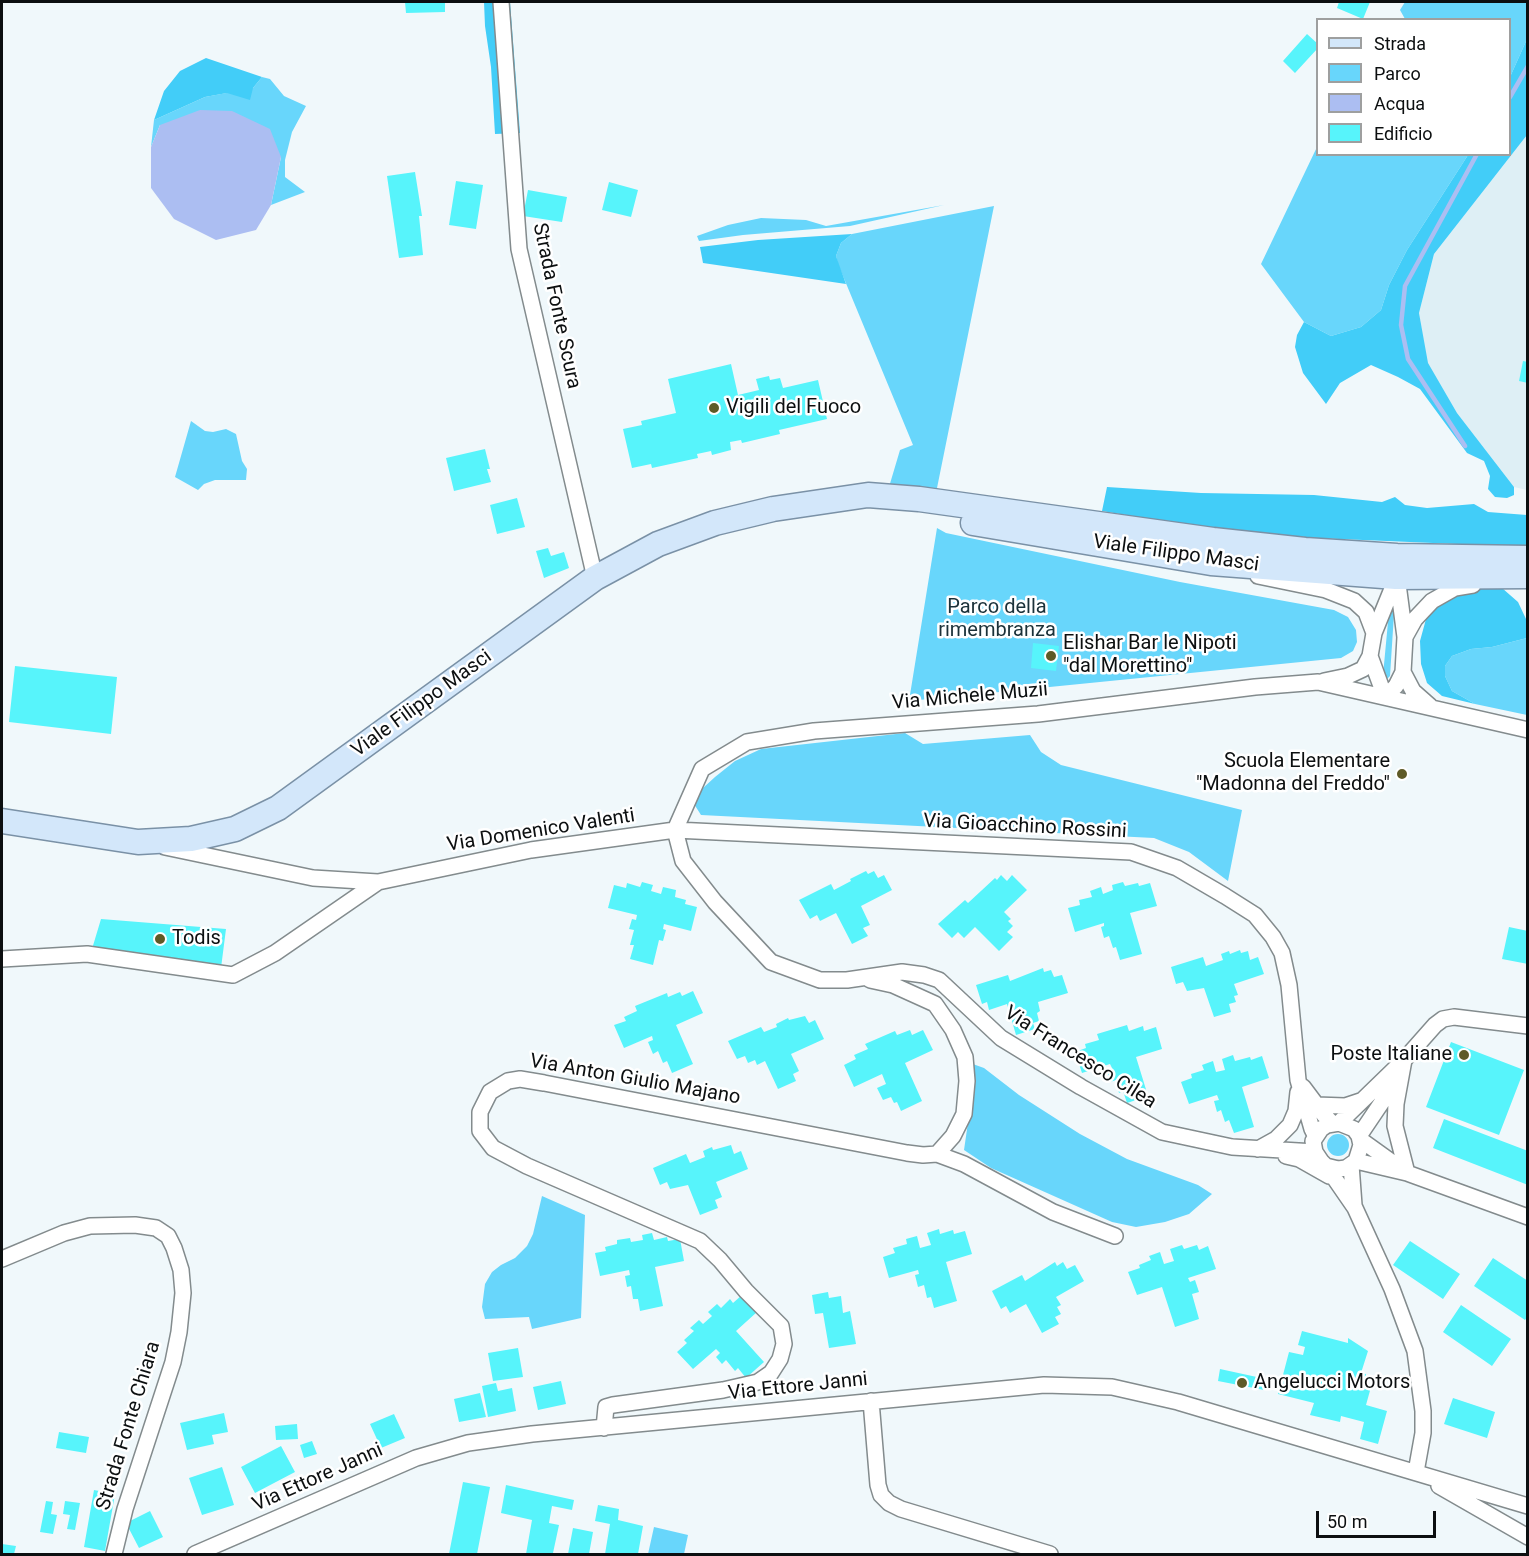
<!DOCTYPE html>
<style>
body{margin:0}
#map{position:relative;width:1529px;height:1556px;overflow:hidden;background:#f0f8fb;font-family:Roboto,sans-serif}
canvas{display:block}
.frame{position:absolute;inset:0;border:3px solid #0c0f10;pointer-events:none}
.legend{position:absolute;left:1316px;top:18px;width:195px;height:138px;box-sizing:border-box;background:#fff;border:2px solid #9e9f9f;margin:0;padding:8px 10px;list-style:none;font-size:18px;color:#0c0f10}
.legend li{display:flex;align-items:center;gap:12px;height:30px}
.legend b{width:30px;border:2px solid #9e9f9f}
.scale{position:absolute;left:1316px;top:1511px;width:120px;height:27px;box-sizing:border-box;border:3px solid #0c0f10;border-top:0;padding-left:8px;font-size:18px;line-height:21px;white-space:nowrap;color:#0c0f10;-webkit-text-stroke:4px #fff;paint-order:stroke}
</style>
<div id="map">
<canvas width="1529" height="1556"></canvas>
<div class="frame"></div>
<ul class="legend">
<li><b style="height:8px;background:#d3e7fa"></b>Strada</li>
<li><b style="height:16px;background:#68d6fb"></b>Parco</li>
<li><b style="height:16px;background:#acbef2"></b>Acqua</li>
<li><b style="height:16px;background:#57f4fb"></b>Edificio</li>
</ul>
<div class="scale">50 m</div>
</div>
<script>
const c = document.querySelector('canvas').getContext('2d');
c.lineJoin = 'round';
function paint(path, color) { c.fillStyle = color; c.fill(path, 'evenodd'); }
const shape = rows => new Path2D(rows.map(r => 'M' + r).join(''));
function strokePath(path, color, width, dash) { c.strokeStyle = color; c.lineWidth = width; c.lineCap = dash ? 'butt' : 'round'; c.setLineDash(dash || []); c.stroke(path); }
function drawText(font, color, halo, rows, align = 'center') {
  c.font = font + ' Roboto,sans-serif'; c.lineWidth = 5; c.setLineDash([]); c.textBaseline = 'middle'; c.strokeStyle = halo; c.fillStyle = color; for (const [text, x, y, turn = 0] of rows) {
    c.save(); c.translate(x, y); c.rotate((+turn || 0) * Math.PI / 180); c.textAlign = isNaN(turn) ? turn : align; if (halo) c.strokeText(text, 0, 0); c.fillText(text, 0, 0); c.restore();
  }
}
paint(shape([
 [1527,135,1527,490,1514,487,1457,413,1427,363,1419,313,1434,254]
]), '#deeff5');
paint(shape([
 [1405,2,1527,2,1527,39,1510,77,1510,20,1405,19,1400,10],
 [262,77,270,79,284,96,306,106,292,132,285,160,285,177,305,192,271,205,281,157,160,125,151,147,154,120,205,97,253,88],
 [1317,147,1318,154,1468,155,1407,250,1389,285,1381,310,1361,327,1331,336,1304,322,1261,264],
 [944,205,850,226,743,235,699,241,697,236,728,225,761,218,806,220,826,226],
 [994,206,937,488,889,487,900,450,913,445,838,264,836,256,841,243,852,234],
 [191,421,205,431,213,432,226,429,236,434,242,461,247,469,246,480,215,480,204,484,198,490,175,477],
 [937,528,946,533,1180,582,1334,610,1348,617,1356,630,1357,642,1353,651,1341,658,909,701],
 [1392,607,1394,614,1390,676,1387,679,1383,675,1388,622,1390,608],
 [1527,638,1527,715,1475,704,1452,691,1445,676,1445,666,1452,656,1471,649,1492,647],
 [905,733,923,744,1030,735,1041,752,1061,765,1242,810,1228,881,1189,852,1154,838,701,815,694,804,703,788,715,777,735,761,761,749],
 [970,1063,984,1068,1019,1095,1080,1134,1127,1159,1198,1185,1212,1194,1189,1214,1165,1222,1136,1227,1112,1222,991,1168,964,1150,972,1095],
 '1327 1145a11 11 0 1 1 22 0a11 11 0 1 1-22 0Z',
 [542,1196,585,1215,581,1318,532,1329,529,1317,485,1319,482,1307,485,1284,492,1272,501,1265,515,1258,527,1246,533,1234],
 [654,1527,688,1535,684,1554,648,1554]
]), '#68d6fb');
paint(shape([
 [484,2,510,2,520,133,495,134,491,67,485,26],
 [1527,39,1527,135,1434,254,1419,313,1428,363,1457,413,1514,487,1514,495,1507,498,1495,497,1488,489,1490,476,1484,461,1467,453,1420,389,1398,377,1371,365,1340,383,1326,404,1303,373,1295,347,1297,335,1304,322,1331,336,1361,327,1381,310,1389,285,1407,250,1468,155,1510,154,1510,77],
 [206,58,262,77,253,88,250,100,227,93,205,97,154,120,164,91,180,71],
 [852,234,841,243,836,256,846,284,703,263,700,247,758,240],
 [1107,487,1201,493,1314,495,1382,502,1395,497,1405,505,1427,508,1474,504,1488,512,1527,515,1527,547,1316,538,1197,527,1102,511],
 [1502,588,1518,602,1526,619,1527,638,1492,647,1471,649,1452,656,1445,666,1445,676,1452,691,1475,704,1442,696,1427,683,1421,664,1420,641,1426,619,1442,599,1461,590]
]), '#42cdf8');
paint(shape([
 [200,110,232,111,270,129,281,157,271,205,256,230,216,240,174,219,151,188,151,147,160,125]
]), '#acbef2');
strokePath(shape([
 [1510,97,1528,66],
 [1465,446,1408,359,1401,325,1405,286,1477,154]
]), '#acbef2', 4.5);
paint(shape([
 [405,2,445,2,445,12,406,13],
 [1339,2,1370,2,1363,19,1337,8],
 [1307,34,1318,44,1318,48,1295,73,1283,61],
 [415,172,422,216,419,216,423,255,399,258,387,176],
 [456,181,483,185,476,229,449,225],
 [609,182,638,190,631,217,602,210],
 [528,190,567,197,562,222,523,216],
 [1523,361,1528,362,1528,383,1519,381],
 [731,364,738,395,759,390,756,379,769,376,770,380,780,378,783,388,818,380,827,419,779,430,780,434,742,443,741,440,730,442,731,450,712,455,711,451,697,454,698,458,652,468,651,464,632,468,623,429,642,425,641,421,676,413,668,379],
 [485,449,490,469,487,469,491,482,454,491,446,458],
 [517,498,525,527,497,534,490,505],
 [548,548,551,556,564,552,569,568,544,578,536,551],
 [1033,643,1059,646,1056,671,1031,668],
 [15,666,117,677,111,734,9,722],
 [866,871,868,874,874,871,878,878,884,875,892,890,861,906,870,925,863,928,868,936,852,944,836,913,820,921,817,915,810,919,799,900,831,884,834,890,851,881,850,879],
 [1001,875,1007,881,1012,875,1027,890,1004,912,1011,919,1008,921,1013,926,1007,932,1013,937,999,951,975,927,964,938,958,932,952,938,938,924,965,900,968,903,995,878,997,880],
 [642,882,653,885,651,891,661,894,663,887,676,890,675,897,686,900,685,904,697,907,691,931,664,924,663,929,666,930,663,941,659,940,653,965,630,959,634,945,630,945,634,930,629,929,632,919,636,920,637,915,608,908,614,885,626,888,627,883,640,887],
 [1123,882,1125,886,1138,883,1139,886,1150,883,1157,906,1130,913,1142,954,1120,960,1116,947,1113,948,1109,936,1104,938,1101,927,1104,926,1104,923,1075,932,1068,908,1080,905,1079,900,1092,897,1090,891,1101,887,1103,894,1113,890,1112,885],
 [101,919,226,929,221,968,92,949],
 [1509,927,1528,931,1528,964,1502,959],
 [1240,950,1241,953,1248,951,1250,960,1258,957,1264,974,1234,984,1238,995,1234,996,1236,1002,1229,1004,1231,1012,1214,1017,1204,988,1187,991,1183,982,1176,984,1171,967,1203,957,1206,966,1223,960,1221,954,1229,951,1230,954],
 [1043,968,1044,972,1051,970,1054,977,1062,975,1068,993,1038,1002,1040,1011,1037,1013,1039,1021,1033,1023,1035,1029,1016,1035,1007,1004,989,1010,987,1002,982,1004,976,985,1008,975,1010,981],
 [693,991,703,1013,676,1025,693,1064,672,1073,667,1061,663,1063,658,1051,653,1054,648,1042,653,1040,652,1036,624,1048,614,1025,626,1021,624,1017,637,1011,635,1006,667,993,668,997,680,992,682,996],
 [805,1016,809,1023,815,1020,824,1039,791,1054,799,1071,793,1074,796,1081,778,1089,765,1061,757,1065,755,1060,748,1063,745,1056,737,1059,728,1041,761,1027,764,1032,777,1027,776,1024,788,1018,789,1020],
 [1127,1025,1129,1031,1143,1026,1144,1031,1156,1027,1162,1049,1136,1057,1148,1096,1127,1103,1123,1091,1119,1093,1116,1080,1110,1082,1107,1070,1112,1068,1110,1064,1082,1073,1075,1052,1086,1048,1085,1044,1099,1040,1097,1034],
 [910,1030,912,1035,923,1030,933,1050,905,1063,922,1101,901,1111,897,1102,894,1103,891,1097,883,1100,877,1088,886,1084,882,1074,854,1087,844,1065,856,1059,854,1055,868,1049,865,1044,895,1031,897,1035],
 [1451,1042,1524,1070,1499,1135,1426,1107],
 [1233,1055,1235,1061,1250,1057,1251,1060,1262,1056,1269,1078,1242,1087,1254,1127,1234,1133,1229,1120,1225,1122,1221,1110,1217,1112,1214,1101,1219,1100,1217,1095,1189,1104,1181,1082,1192,1078,1191,1074,1204,1070,1202,1065,1213,1061,1216,1072,1225,1070,1222,1059],
 [1444,1119,1528,1151,1528,1185,1433,1148],
 [731,1145,734,1154,741,1151,748,1169,716,1182,722,1197,715,1200,718,1208,700,1215,688,1185,670,1189,667,1182,660,1185,653,1168,686,1154,690,1163,705,1157,703,1151,712,1147,713,1150],
 [939,1229,940,1234,953,1230,954,1234,965,1231,972,1254,946,1262,957,1301,934,1308,931,1297,927,1298,924,1285,918,1287,915,1275,919,1274,918,1270,889,1278,883,1257,895,1253,893,1248,907,1244,906,1239,917,1236,920,1248,931,1245,927,1233],
 [652,1233,654,1240,667,1237,668,1241,680,1239,684,1261,655,1267,663,1306,640,1311,638,1299,633,1299,631,1286,627,1287,625,1276,630,1275,629,1270,600,1276,595,1253,606,1251,605,1247,617,1244,617,1240,630,1238,631,1242,643,1240,642,1235],
 [1410,1241,1460,1274,1443,1299,1393,1265],
 [1182,1245,1184,1249,1197,1245,1199,1250,1208,1246,1216,1269,1188,1278,1190,1282,1195,1280,1199,1292,1192,1294,1199,1319,1175,1327,1162,1287,1137,1295,1128,1272,1140,1268,1139,1265,1151,1260,1149,1256,1160,1252,1164,1264,1174,1261,1170,1249],
 [1493,1258,1528,1281,1528,1316,1525,1320,1474,1286],
 [1055,1262,1057,1266,1063,1262,1067,1269,1075,1265,1084,1281,1056,1297,1061,1305,1057,1307,1061,1314,1055,1317,1059,1324,1042,1333,1026,1304,1010,1313,1006,1306,1001,1309,992,1291,1022,1275,1025,1281],
 [828,1292,829,1298,841,1296,843,1313,850,1311,856,1344,829,1348,823,1313,815,1314,812,1295],
 [742,1295,757,1312,736,1331,764,1362,746,1378,738,1368,735,1371,726,1360,722,1364,716,1357,720,1353,716,1349,693,1369,677,1352,687,1343,684,1340,694,1331,690,1328,699,1320,703,1324,712,1316,708,1312,717,1304,721,1308,730,1299,733,1303],
 [1461,1305,1511,1339,1492,1366,1443,1332],
 [1302,1331,1348,1343,1348,1338,1368,1351,1361,1373,1366,1374,1364,1385,1371,1387,1366,1405,1387,1411,1378,1444,1360,1439,1364,1422,1341,1416,1340,1422,1310,1415,1314,1403,1278,1394,1289,1352,1303,1355,1305,1347,1298,1345],
 [518,1348,523,1377,493,1381,488,1353],
 [1220,1369,1266,1379,1264,1390,1218,1381],
 [561,1381,566,1404,538,1410,533,1387],
 [496,1383,498,1391,512,1388,516,1411,488,1417,482,1386],
 [480,1393,486,1417,459,1422,454,1399],
 [1453,1398,1495,1412,1487,1438,1444,1424],
 [224,1413,228,1432,212,1435,214,1444,187,1450,180,1423],
 [394,1414,405,1438,381,1448,370,1424],
 [297,1424,298,1439,276,1440,275,1426],
 [59,1432,89,1437,86,1453,56,1448],
 [312,1441,317,1454,304,1458,300,1445],
 [281,1446,295,1472,255,1493,241,1467],
 [222,1467,234,1505,202,1515,189,1478],
 [463,1482,490,1487,477,1554,449,1554],
 [506,1485,574,1500,572,1510,552,1506,549,1523,559,1525,553,1553,557,1554,526,1554,532,1520,501,1513],
 [94,1490,115,1494,105,1551,84,1547],
 [46,1501,53,1502,51,1514,57,1515,53,1534,40,1532],
 [65,1501,80,1503,75,1530,67,1529,70,1515,63,1514],
 [598,1505,619,1509,618,1520,643,1526,638,1554,605,1554,610,1524,595,1521],
 [150,1511,163,1537,139,1548,126,1523],
 [573,1528,593,1532,589,1554,568,1554],
 [2,1544,16,1546,14,1554,2,1554]
]), '#57f4fb');
const minor = shape([
 [501,2,519,249,595,578],
 [1258,576,1326,590,1354,601,1366,612,1374,633],
 [1405,637,1415,619,1432,601,1455,588,1473,585],
 [1370,656,1385,697],
 [1403,672,1413,691,1430,706],
 [1324,681,1348,676,1363,669,1370,656,1374,633,1396,579],
 [1385,697,1396,686,1403,672,1405,637,1396,569],
 [675,830,702,769,747,742,814,731,1038,714,1255,687,1318,682,1528,730],
 [675,830,683,861,715,902,771,962,820,980,847,980,902,972,924,975,939,980,1001,1038,1081,1087,1162,1132,1232,1147,1315,1152],
 [165,847,313,878,378,882,531,850,675,830,1131,852,1177,868,1225,896,1255,915,1273,937,1282,953,1289,985,1298,1080,1312,1129,1315,1135],
 [2,959,87,954,233,975,275,953,378,882],
 [870,980,893,985,935,1004,953,1030,965,1057,967,1081,964,1114,953,1136,937,1154],
 [1404,1060,1396,1104,1395,1126,1407,1173],
 [1303,1087,1324,1115,1333,1124],
 [1316,1105,1345,1106,1360,1101],
 [1339,1123,1404,1060,1435,1025,1443,1019,1454,1017,1528,1026],
 [1339,1123,1354,1129,1359,1136,1361,1145,1356,1161,1346,1168,1338,1169,1326,1166,1321,1161,1315,1152,1313,1141,1321,1129,1327,1125,1339,1123],
 [1359,1136,1384,1099,1396,1075],
 [1361,1140,1400,1168],
 [1258,1149,1276,1139,1290,1125,1296,1111,1298,1092],
 [1286,1156,1299,1159,1329,1176],
 [1356,1161,1407,1173,1528,1217],
 [1351,1165,1354,1205],
 [1326,1166,1355,1208,1392,1289,1415,1351,1423,1411,1423,1433,1416,1472],
 [2,1259,64,1233,90,1226,135,1225,156,1228,168,1236,174,1248,181,1270,183,1293,179,1332,173,1362,125,1509,114,1554],
 [871,1401,878,1485,881,1495,889,1503,901,1509,1050,1554],
 [604,1428,606,1407,613,1405,723,1390,758,1382,771,1373,780,1359,784,1344,781,1326,746,1291,720,1260,700,1241,527,1166,493,1148,480,1131,480,1112,490,1092,508,1081,520,1079,544,1083,907,1153,923,1155,937,1154,964,1164,1053,1212,1115,1236],
 [1439,1486,1528,1537],
 [195,1554,416,1458,468,1443,532,1434,1044,1385,1112,1387,1178,1402,1528,1506]
]);
const primary = shape([
 [973,523,1211,563,1396,577,1528,576],
 [2,821,138,842,191,839,235,829,278,808,595,578,658,544,715,523,773,509,868,495,919,499,1213,540,1305,550,1397,556,1528,558]
]);
strokePath(minor, '#838b8d', 18);
strokePath(primary, '#7a91a6', 27);
strokePath(minor, '#fff', 15);
strokePath(primary, '#d3e7fa', 24);
for (const [x, y, r, color] of [
 [714,408,6,"#5e5a27"],
 [1051,656,6,"#5e5a27"],
 [1402,774,6,"#5e5a27"],
 [160,939,6,"#5e5a27"],
 [1464,1055,6,"#5e5a27"],
 [1242,1383,6,"#5e5a27"]
]) { const dot = new Path2D(); dot.arc(x, y, r, 0, 2 * Math.PI); c.fillStyle = color; c.fill(dot); strokePath(dot, '#fff', 2); }
drawText('20px', '#0c0f10', '#fff', [
 ["Strada Fonte Scura",556,306,78],
 ["Viale Filippo Masci",1176,554,8],
 ["Via Michele Muzii",970,697,-5],
 ["Viale Filippo Masci",422,704,-36],
 ["Via Gioacchino Rossini",1025,827,3],
 ["Via Domenico Valenti",541,831,-9],
 ["Via Francesco Cilea",1080,1058,32],
 ["Via Anton Giulio Majano",635,1080,10],
 ["Via Ettore Janni",798,1387,-6],
 ["Strada Fonte Chiara",129,1426,-73],
 ["Via Ettore Janni",318,1478,-24]
]);
drawText('20px', '#0c0f10', '#fff', [
 ["Vigili del Fuoco",726,408],
 ["Elishar Bar le Nipoti",1063,644],
 ["\"dal Morettino\"",1063,667],
 ["Scuola Elementare",1390,762,"right"],
 ["\"Madonna del Freddo\"",1390,785,"right"],
 ["Todis",172,939],
 ["Poste Italiane",1452,1055,"right"],
 ["Angelucci Motors",1254,1383]
], 'left');
drawText('20px', '#1b3139', '#fff', [
 ["Parco della",997,608],
 ["rimembranza",997,631]
]);
</script>
